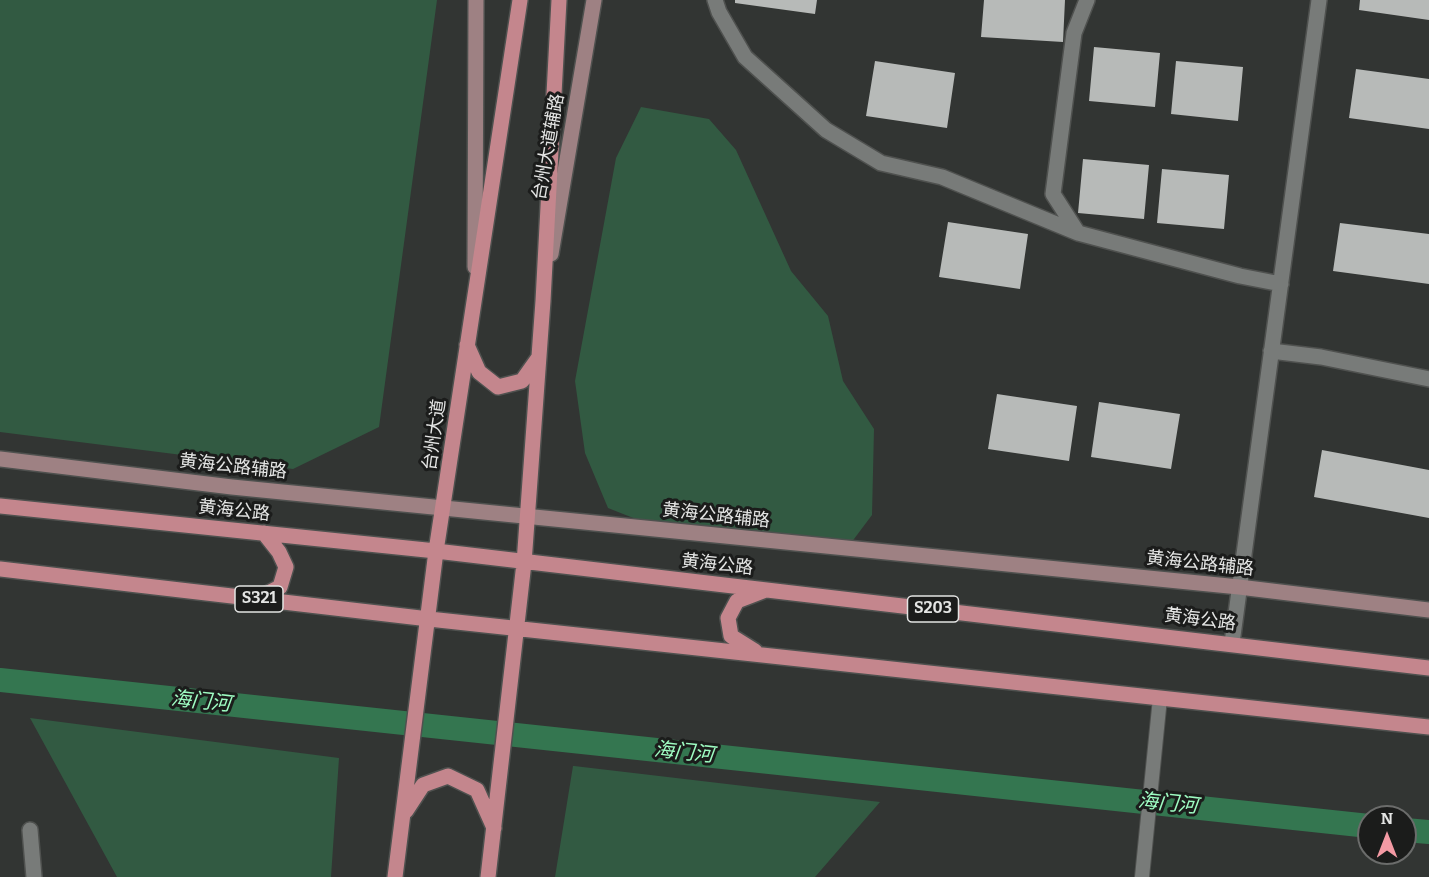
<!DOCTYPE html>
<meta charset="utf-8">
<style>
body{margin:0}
#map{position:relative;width:1429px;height:877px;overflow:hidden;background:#323533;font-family:Bitter,serif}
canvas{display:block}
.north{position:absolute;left:1357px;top:805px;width:60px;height:60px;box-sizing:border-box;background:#1b1c1b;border:2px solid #6b6c6b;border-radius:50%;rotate:0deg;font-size:16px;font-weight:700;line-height:24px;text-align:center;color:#e4e5e4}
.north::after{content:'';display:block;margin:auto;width:21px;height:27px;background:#f49aa4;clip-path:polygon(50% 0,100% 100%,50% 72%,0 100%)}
</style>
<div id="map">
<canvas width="1429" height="877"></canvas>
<div class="north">N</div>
</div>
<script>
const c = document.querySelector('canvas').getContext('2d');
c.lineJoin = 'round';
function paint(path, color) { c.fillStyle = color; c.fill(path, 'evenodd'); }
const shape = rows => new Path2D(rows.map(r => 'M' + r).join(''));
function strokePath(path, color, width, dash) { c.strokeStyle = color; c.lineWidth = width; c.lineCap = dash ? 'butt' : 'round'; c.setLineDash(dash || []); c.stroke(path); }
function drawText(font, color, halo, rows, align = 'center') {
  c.font = font + ' Bitter,"Noto Sans SC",serif'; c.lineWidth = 6; c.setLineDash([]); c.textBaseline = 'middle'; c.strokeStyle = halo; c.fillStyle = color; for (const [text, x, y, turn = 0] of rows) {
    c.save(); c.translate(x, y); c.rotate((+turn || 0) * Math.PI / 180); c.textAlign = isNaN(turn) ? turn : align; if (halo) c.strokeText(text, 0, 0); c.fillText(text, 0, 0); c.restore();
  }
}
paint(shape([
 [0,0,437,0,379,427,293,469,0,432],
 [641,107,709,119,736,150,791,271,828,316,843,381,874,429,872,515,851,543,651,525,608,508,585,453,575,381,616,158],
 [30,718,339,758,331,877,117,877],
 [573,766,574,766,880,802,815,877,555,877]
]), '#325a42');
strokePath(shape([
 [0,680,1369,826],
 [1405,830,1429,832]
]), '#347650', 24);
paint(shape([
 [735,0,817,0,815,14,735,3],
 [984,0,1065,0,1063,42,981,37],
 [1360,0,1429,0,1429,20,1359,10],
 [1094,47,1160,53,1155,107,1089,101],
 [875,61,955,73,947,128,866,116],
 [1176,61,1243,67,1238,121,1171,114],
 [1356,69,1429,79,1429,129,1349,118],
 [1083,159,1149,165,1144,219,1078,213],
 [1162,169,1229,175,1224,229,1157,223],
 [948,222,1028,234,1020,289,939,277],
 [1340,223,1429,234,1429,284,1333,271],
 [997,394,1077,406,1069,461,988,449],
 [1099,402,1180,414,1171,469,1091,457],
 [1322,450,1429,470,1429,518,1314,497]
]), '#b7bab8');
const lane = shape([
 [1142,877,1160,698]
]);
const street = shape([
 [715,0,719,12,745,57,826,130,881,163,942,177,1078,233],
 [1087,0,1074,33,1053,194,1078,233,1240,276,1281,284],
 [1271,351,1321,357,1429,379],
 [1232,643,1319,0],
 [30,830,34,877]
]);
const secondary = shape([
 [551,254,594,0],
 [475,267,476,0],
 [0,459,232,487,1239,587,1429,610]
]);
const primary = shape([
 [467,345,479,372,498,387,522,381,539,357],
 [0,506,436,551,1429,668],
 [0,569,429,619,1429,727],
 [257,599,280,587,286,567,279,552,264,533],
 [755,651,731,636,728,618,737,601,763,591],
 [406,811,423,785,448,776,477,790,494,828],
 [395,877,436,551,520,0],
 [488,877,524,563,543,301,559,0]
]);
strokePath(lane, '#4f514f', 16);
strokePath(street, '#4f514f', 18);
strokePath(secondary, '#4f514f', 18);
strokePath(primary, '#4f514f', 18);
strokePath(lane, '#787b79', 14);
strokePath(street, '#787b79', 15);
strokePath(secondary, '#9e8183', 15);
strokePath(primary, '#c4868d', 15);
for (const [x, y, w] of [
 [259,599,48],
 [933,609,51]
]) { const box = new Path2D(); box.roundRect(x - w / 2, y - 13, w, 26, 4.5); c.fillStyle = '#1b1c1b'; c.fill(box); strokePath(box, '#e4e5e4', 1.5); }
drawText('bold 16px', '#e4e5e4', null, [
 ["S321",259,599],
 ["S203",933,609]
]);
drawText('18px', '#e4e5e4', '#1b1c1b', [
 ["台州大道辅路",549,147,-80],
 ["台州大道",435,435,-82],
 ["黄海公路辅路",233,467,6],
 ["黄海公路",234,511,6],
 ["黄海公路辅路",716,516,6],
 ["黄海公路辅路",1200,564,6],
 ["黄海公路",717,565,6],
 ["黄海公路",1200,620,7]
]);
drawText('italic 20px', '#9efcc2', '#1b1c1b', [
 ["海门河",201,702,6],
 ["海门河",684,753,6],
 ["海门河",1168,804,6]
]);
</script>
